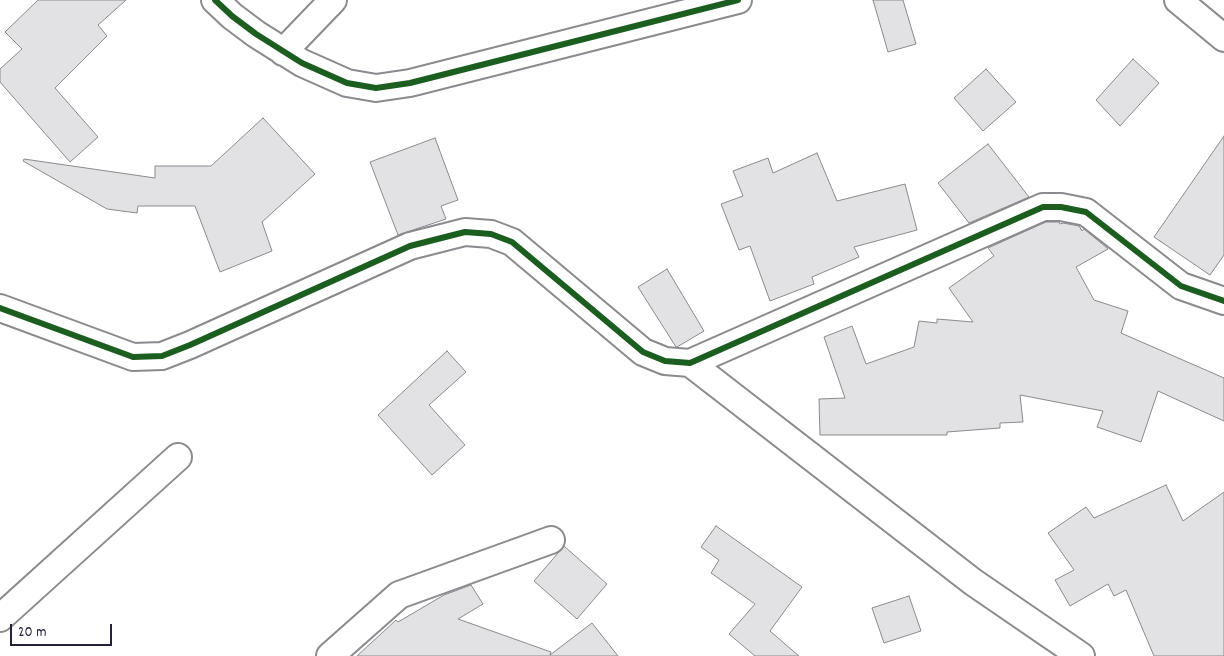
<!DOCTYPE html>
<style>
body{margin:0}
#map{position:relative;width:1224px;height:656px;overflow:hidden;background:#fff;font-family:Dekko,sans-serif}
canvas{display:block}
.scale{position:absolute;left:10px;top:624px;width:102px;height:22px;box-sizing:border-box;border:2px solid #22223b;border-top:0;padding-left:6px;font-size:15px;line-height:18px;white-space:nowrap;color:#22223b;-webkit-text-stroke:4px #fff;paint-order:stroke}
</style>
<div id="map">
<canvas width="1224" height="656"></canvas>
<div class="scale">20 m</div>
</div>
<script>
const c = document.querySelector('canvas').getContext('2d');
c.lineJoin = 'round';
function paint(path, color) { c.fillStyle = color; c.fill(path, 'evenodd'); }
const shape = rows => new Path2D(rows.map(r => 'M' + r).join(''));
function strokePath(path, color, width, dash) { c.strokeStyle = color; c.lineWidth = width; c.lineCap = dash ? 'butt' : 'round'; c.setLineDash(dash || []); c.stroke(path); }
const building = shape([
 [38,0,126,0,98,25,107,36,55,88,98,137,70,162,0,82,0,69,22,49,5,32,38,0],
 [873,0,903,0,916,44,888,52,873,0],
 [1133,59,1159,83,1120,126,1096,100,1133,59],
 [986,69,1016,102,983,131,954,98,986,69],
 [263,118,315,174,262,222,272,251,220,272,195,206,138,206,137,213,107,209,23,161,24,159,155,178,155,166,211,166,263,118],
 [1224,136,1224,255,1210,275,1154,237,1224,136],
 [435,138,458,200,441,206,446,219,398,235,370,162,435,138],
 [988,144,1029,197,969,223,938,183,988,144],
 [817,153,837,201,905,184,917,230,854,247,859,257,812,277,814,284,770,301,750,246,739,250,721,204,743,196,733,171,768,158,773,173,817,153],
 [1046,222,1059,222,1060,224,1063,223,1079,226,1082,231,1084,229,1107,248,1108,249,1076,267,1094,300,1128,311,1121,333,1224,378,1224,421,1158,391,1141,442,1097,427,1103,411,1020,395,1023,422,1000,423,1000,428,947,432,947,435,820,435,819,399,845,398,824,337,852,326,866,364,914,347,919,321,937,323,937,319,973,322,949,288,994,256,988,248,1046,222],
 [667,269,704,331,677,347,676,347,638,287,667,269],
 [447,351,466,372,429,405,465,445,432,475,378,415,447,351],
 [1166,485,1183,521,1224,492,1224,656,1154,656,1126,590,1114,596,1108,584,1070,606,1055,580,1074,570,1048,533,1086,507,1094,518,1166,485],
 [716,526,802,587,770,631,799,656,755,656,729,634,755,604,711,573,719,560,701,547,716,526],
 [564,546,607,584,577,619,534,581,564,546],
 [471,585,483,604,458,619,551,652,550,655,592,623,618,656,357,656,396,620,398,622,444,595,471,585],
 [909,596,921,631,884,643,872,608,909,596]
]);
paint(building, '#e2e2e4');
strokePath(building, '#8a8a8f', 1);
const minor = shape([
 [215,0,232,16,256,34,302,63,347,83,376,88,410,83,738,0],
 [1178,0,1224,38],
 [283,52,333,0],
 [0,308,133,357,162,356,190,345,410,246,465,232,491,234,512,242,643,352,665,361,690,363,1043,207,1061,207,1086,212,1181,286,1224,301],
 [690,363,973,582,1081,656],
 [0,618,178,457],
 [330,656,399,595,551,540]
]);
strokePath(minor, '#8a8a8f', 30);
strokePath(minor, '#fff', 26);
strokePath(shape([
 [215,0,232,16,256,34,302,63,347,83,376,88,410,83,738,0],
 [0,308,133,357,162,356,190,345,410,246,465,232,491,234,512,242,643,352,665,361,690,363,1043,207,1061,207,1086,212,1181,286,1224,301]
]), '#1b5e20', 6);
</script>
